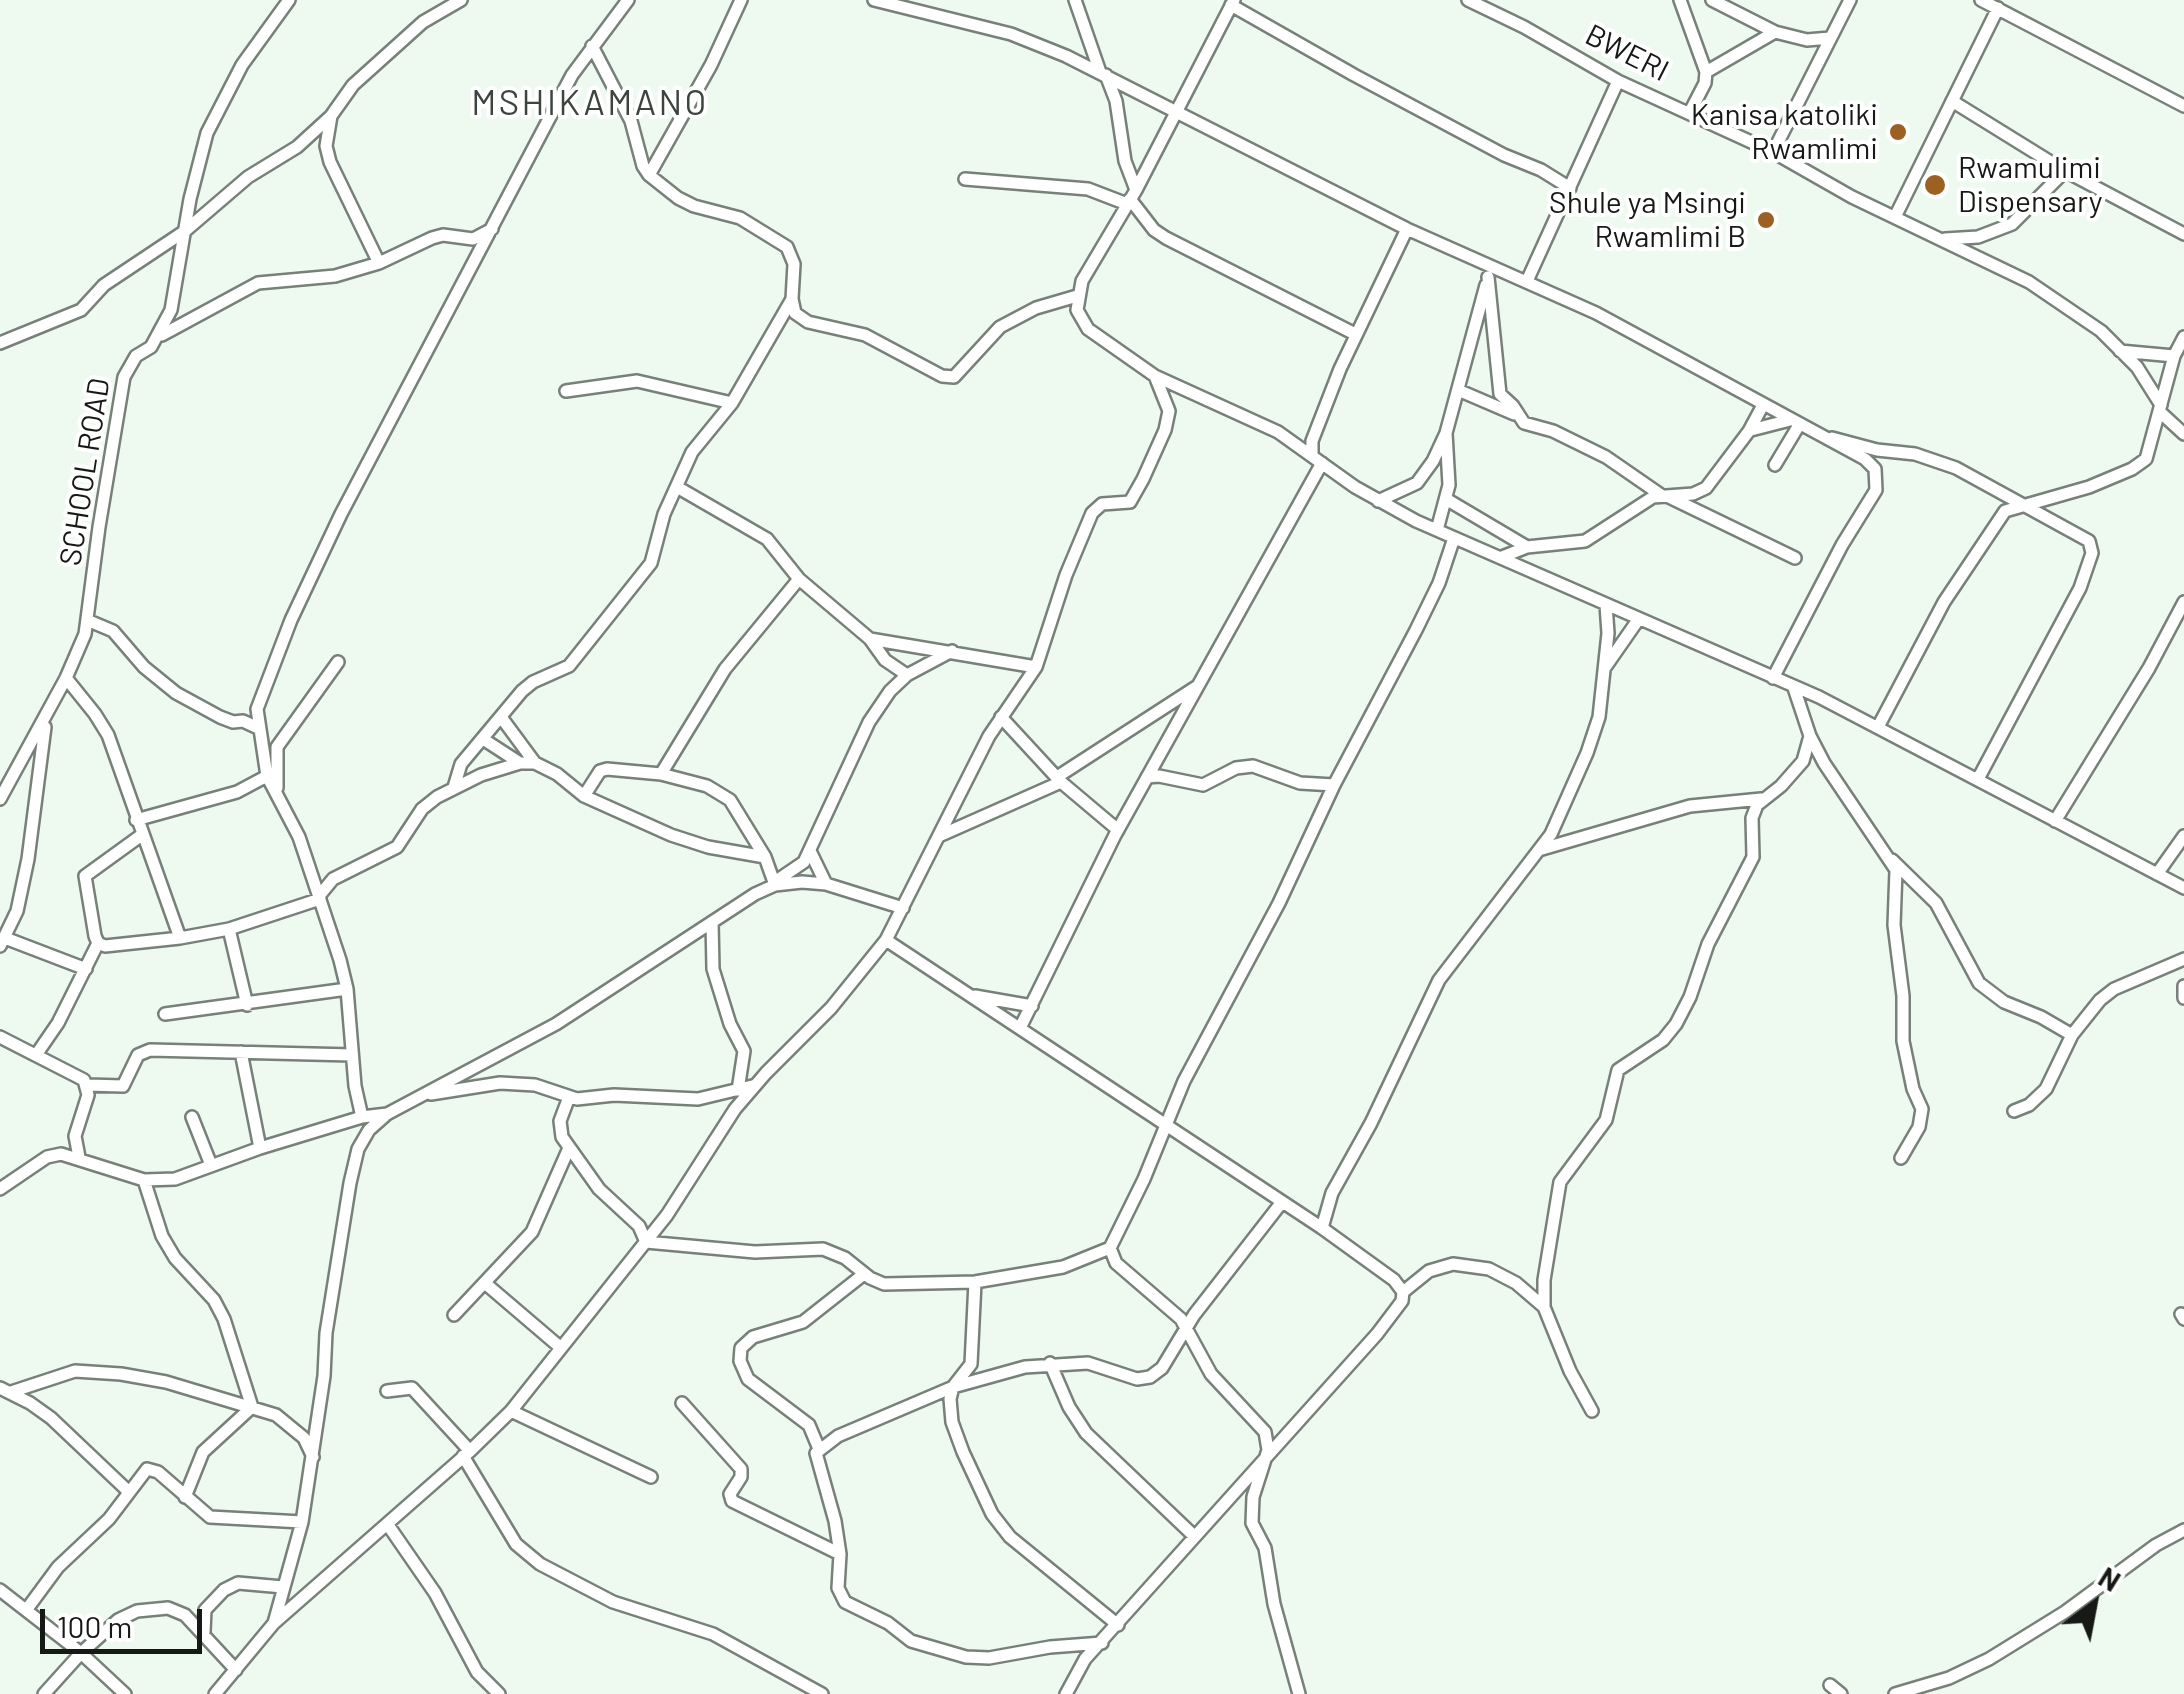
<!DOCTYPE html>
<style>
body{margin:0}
#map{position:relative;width:2184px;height:1694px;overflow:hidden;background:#eef9f0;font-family:Barlow,sans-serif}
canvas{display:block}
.north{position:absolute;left:2044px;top:1554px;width:100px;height:100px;-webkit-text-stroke:8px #fff;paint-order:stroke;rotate:32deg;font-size:28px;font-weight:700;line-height:40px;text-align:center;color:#161916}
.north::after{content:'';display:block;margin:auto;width:35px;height:45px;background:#161916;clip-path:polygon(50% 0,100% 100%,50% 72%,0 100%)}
.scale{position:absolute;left:40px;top:1609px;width:162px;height:45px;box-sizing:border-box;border:5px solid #161916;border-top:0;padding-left:12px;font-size:30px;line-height:35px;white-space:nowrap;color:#161916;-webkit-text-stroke:8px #fff;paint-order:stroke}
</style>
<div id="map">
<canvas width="2184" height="1694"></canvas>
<div class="north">N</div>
<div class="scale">100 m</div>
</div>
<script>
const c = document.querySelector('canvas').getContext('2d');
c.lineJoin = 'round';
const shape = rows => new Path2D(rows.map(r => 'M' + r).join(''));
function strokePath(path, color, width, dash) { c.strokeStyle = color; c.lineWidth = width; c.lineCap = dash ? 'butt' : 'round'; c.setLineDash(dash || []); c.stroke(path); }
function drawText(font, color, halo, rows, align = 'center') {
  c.font = font + ' Barlow,sans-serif'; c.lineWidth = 8; c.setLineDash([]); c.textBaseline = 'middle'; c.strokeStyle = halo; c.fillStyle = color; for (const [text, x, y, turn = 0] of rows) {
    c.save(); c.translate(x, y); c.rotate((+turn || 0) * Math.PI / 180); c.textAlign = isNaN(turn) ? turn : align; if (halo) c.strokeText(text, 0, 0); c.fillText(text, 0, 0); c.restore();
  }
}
const minor = shape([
 [874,0,1011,34,1066,56,1407,229,1596,313,1865,459,1875,469,1876,490,1842,545,1773,678],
 [1075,0,1100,72],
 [1234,0,1136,190,1082,281,1077,310,1088,329,1155,376,1278,432,1355,487,1416,521,1819,697,2184,888],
 [1468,0,1524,27,1618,81,1773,152,1852,197,2029,282,2101,331,2137,367,2161,405],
 [1680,0,1706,72,1705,83,1690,112],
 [1712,0,1775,32,1807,40,1830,38],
 [1981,0,2184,106],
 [1231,5,1354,75,1504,155,1541,170,1570,188],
 [592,46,631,121,643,166,649,175,678,198,694,206,740,218,787,247,794,264,792,299,795,313,808,322,865,335,942,376,954,377,1000,327,1036,308,1077,296],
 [1706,72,1775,32],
 [1106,75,1116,101,1125,161,1136,190],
 [1952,101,2065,171,2184,234],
 [1773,152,1850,0],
 [649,175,711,65,741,0],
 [965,179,1088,189,1127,204],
 [1130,199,1154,230,1166,238,1355,334],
 [1895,217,1998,8],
 [1945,239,1978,237,2012,224,2065,171],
 [379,263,330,162,326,146,331,116,353,85,423,22,461,0],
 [1488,277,1500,394,1513,406,1524,423,1553,431,1606,457,1661,495],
 [1527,281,1618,81],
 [162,335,258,283,335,276,379,263,432,238,443,235,473,239,492,229],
 [0,343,81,310,104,285,185,231,248,177,297,147,331,116],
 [2120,351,2174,356],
 [1458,390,1514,414],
 [566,391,637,381,732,403],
 [2160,412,2184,434],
 [1751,430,1790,420],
 [1832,438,1877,450,1915,454,1956,468,2089,541,2092,553,2080,588,1978,779],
 [1312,453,1312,441,1340,369,1407,229],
 [1775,465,1799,425],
 [677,487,767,539,799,579,870,639,1036,667],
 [1667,496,1795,558],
 [1446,499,1527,547],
 [1378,501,1417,483,1433,461,1446,433,1486,285],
 [1437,530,1449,485,1446,433],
 [1502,557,1527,547,1585,541,1653,497,1693,494,1706,488,1749,431,1763,405],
 [87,620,113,631,144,667,176,693,220,717,233,722,243,721,258,728],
 [870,639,885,660,907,675],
 [1606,666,1638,620],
 [66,678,95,714,108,735,180,938],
 [501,717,535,763],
 [1001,717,1061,782,1118,830],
 [1878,727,1944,602,2005,511,2089,487,2132,469,2146,459,2174,356,2184,337],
 [1810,736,1824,763,1896,870,1894,925,1903,996,1903,1041,1913,1089,1922,1109,1919,1127,1901,1158],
 [483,739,520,763,535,763,557,774,584,796,671,835,708,847,765,857],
 [661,774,725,669,799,579],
 [1057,777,1196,687],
 [1147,777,1159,776,1203,785,1236,768,1253,766,1300,783,1334,785],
 [454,787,461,764,522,691,533,682,569,666,651,563,664,514,692,452,732,403,792,299],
 [277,788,277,747,338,662],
 [584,796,600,771,607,769,661,774,707,786,730,800,765,857,775,885],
 [0,799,66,678,85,634,99,527,124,377,136,356,151,347,171,310,190,199,207,133,242,65,289,0],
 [136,820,237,792,267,776],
 [2055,821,2149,668,2184,602],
 [143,834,85,876,95,936,98,943,105,946,180,938,229,929,320,899],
 [939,836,1061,782],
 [1542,849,1690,806,1761,799],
 [810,851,826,884],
 [1892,860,1936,903,1979,983,2004,1002,2041,1017,2072,1035],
 [2157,874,2184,836],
 [776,881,804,862,869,722,890,691,907,675,952,651],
 [319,896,333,879,397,847,422,809,437,797,481,775,520,763],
 [712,922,713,969,730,1024,744,1051,738,1090],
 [229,929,247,1005],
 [5,938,86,969],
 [886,940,1322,1228,1394,1280,1403,1292,1402,1301,1377,1334,1085,1659,1066,1694],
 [0,946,17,911,28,859,45,727],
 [2184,986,2184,998],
 [975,996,1032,1006],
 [165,1014,347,989],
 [1020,1028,1115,835,1322,463],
 [0,1037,84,1080,88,1095,75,1136,79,1157],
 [241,1052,260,1148],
 [36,1055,58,1023,98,943],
 [87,1085,123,1086,138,1055,150,1050,352,1055],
 [431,1094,500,1083,535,1085,577,1099,614,1095,698,1099,752,1086],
 [569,1097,560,1121,562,1137,599,1189,639,1226,646,1242,755,1252,823,1249,845,1258,870,1278,884,1284,975,1282,1063,1267,1110,1248],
 [2014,1111,2029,1105,2046,1089,2072,1035,2100,1000,2114,989,2184,959],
 [192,1117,211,1165],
 [362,1117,355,1086,347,989,340,960,299,837,267,776,257,709,291,620,341,514,572,75,628,0],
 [144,1180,162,1236,175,1258,214,1300,224,1319,252,1407,203,1452,185,1497],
 [0,1189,47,1157,61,1154,144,1180,175,1179,260,1148,362,1117,387,1114],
 [1322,1228,1332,1193,1371,1123,1439,980,1551,834,1587,753,1599,717,1608,633,1606,605],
 [975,1282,971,1364,953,1387,950,1399,952,1422,963,1452,992,1514,1010,1537,1118,1625],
 [486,1284,561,1348],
 [1403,1292,1429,1271,1453,1264,1489,1269,1516,1283,1544,1307,1570,1371,1592,1411],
 [1544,1307,1544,1280,1560,1182,1606,1120,1618,1070,1663,1040,1676,1024,1690,997,1708,944,1753,857,1752,818,1757,805,1781,786,1803,761,1810,736,1794,688],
 [2181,1314,2184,1319],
 [454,1315,532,1232,569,1148],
 [1050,1363,1069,1407,1086,1433,1194,1536],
 [0,1388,30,1403,51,1418,129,1492],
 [387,1391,412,1388,470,1451],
 [11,1392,75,1371,121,1374,166,1382,276,1415,304,1438,313,1457],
 [682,1403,741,1469,741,1477,730,1494,732,1501,840,1554],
 [511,1411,651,1477],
 [819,1449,809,1425,748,1379,740,1361,741,1348,753,1337,803,1322,864,1274],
 [463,1456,516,1544,540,1564,613,1602,713,1634,822,1694],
 [388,1525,435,1593,477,1672,499,1694],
 [0,1590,81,1653,125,1694],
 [27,1609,58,1567,109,1519,147,1469,158,1472,210,1517,302,1522],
 [274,1623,302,1522,324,1376,326,1333,350,1183,358,1149,369,1130,387,1114,556,1024,755,894,775,885,802,882,826,884,903,908],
 [204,1632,205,1610,224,1590,238,1583,283,1587],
 [1102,1643,1050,1647,989,1658,966,1657,911,1641,888,1623,845,1602,838,1588,840,1554,835,1521,816,1453,838,1436,953,1387,1025,1367,1088,1363,1137,1379,1150,1377,1162,1368,1194,1315,1282,1202],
 [1830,1685,1841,1694],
 [44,1694,81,1653,118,1620,137,1611,168,1608,185,1615,236,1670],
 [215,1694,274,1623,470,1451,511,1411,667,1215,735,1109,766,1073,831,1008,886,940,989,736,1036,667,1066,575,1092,513,1102,504,1130,502,1143,479,1165,430,1169,411,1155,376],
 [1299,1694,1274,1604,1265,1548,1252,1523,1253,1497,1268,1450,1265,1432,1211,1374,1181,1319,1116,1263,1110,1248,1144,1179,1184,1081,1279,903,1334,785,1416,630,1439,583,1454,538],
 [1895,1694,1949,1678,1989,1659,2065,1612,2156,1545,2184,1530]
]);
strokePath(minor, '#778079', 16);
strokePath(minor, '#fff', 11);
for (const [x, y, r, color] of [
 [1898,132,10,"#9d6023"],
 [1935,185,12,"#9d6023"],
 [1766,220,10,"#9d6023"]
]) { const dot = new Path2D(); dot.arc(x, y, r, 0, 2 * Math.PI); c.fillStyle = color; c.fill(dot); strokePath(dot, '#fff', 4); }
drawText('30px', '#161916', '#fff', [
 ["BWERI",1627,53,27],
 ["SCHOOL ROAD",85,472,-81]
]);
drawText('30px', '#161916', '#fff', [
 ["Kanisa katoliki",1878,115],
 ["Rwamlimi",1878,149],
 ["Rwamulimi",1958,168,"left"],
 ["Dispensary",1958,202,"left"],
 ["Shule ya Msingi",1746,203],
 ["Rwamlimi B",1746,237]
], 'right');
c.letterSpacing = '2.5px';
drawText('35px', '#3c443e', '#fff', [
 ["MSHIKAMANO",590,103]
]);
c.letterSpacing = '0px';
</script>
